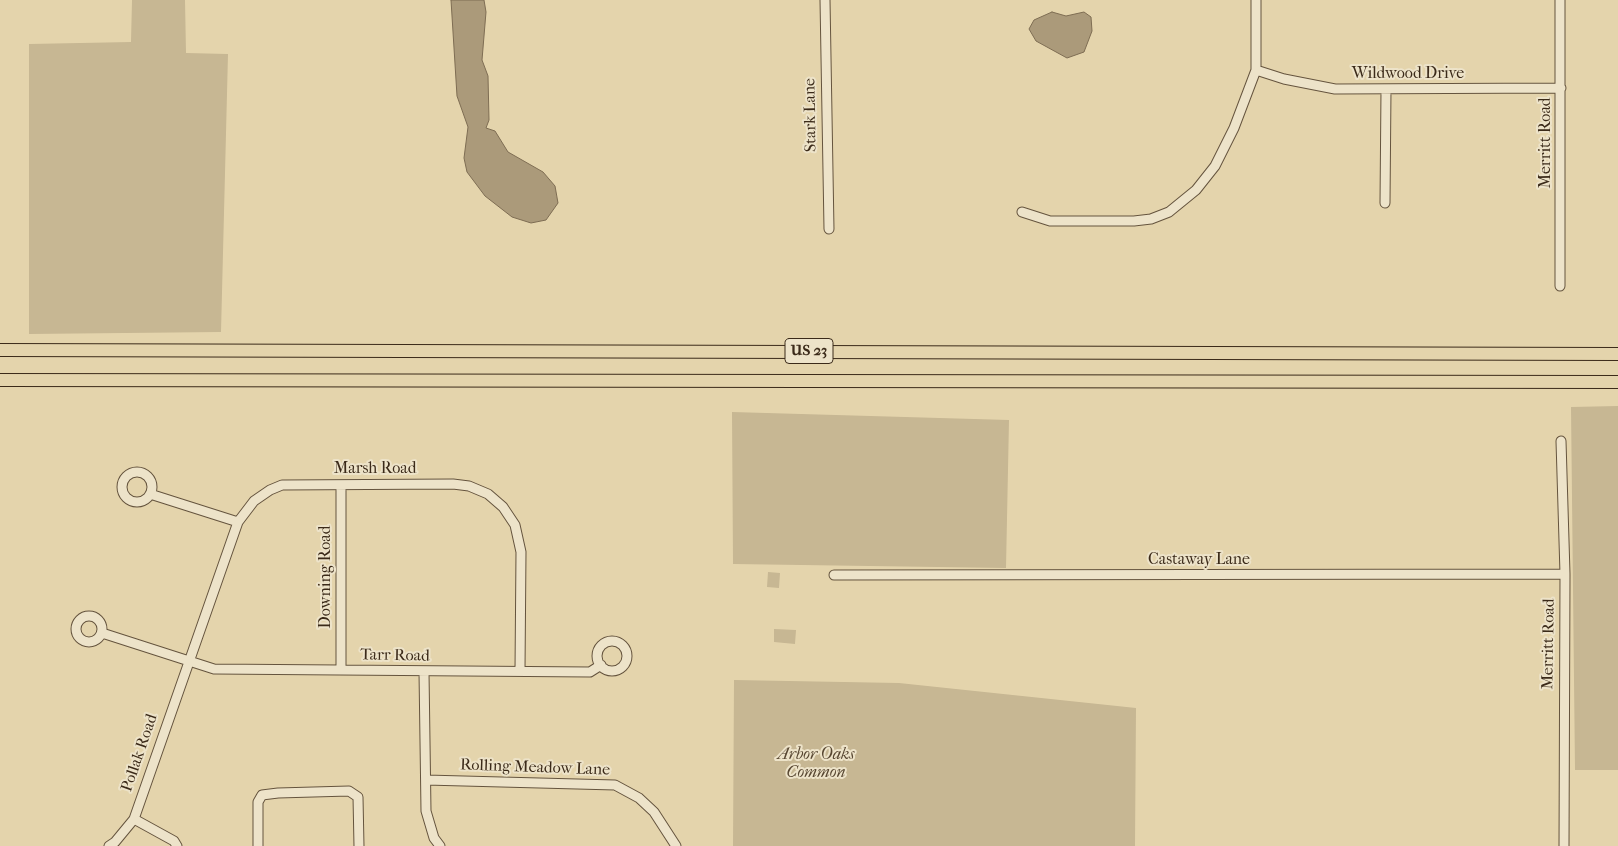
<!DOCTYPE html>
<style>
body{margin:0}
canvas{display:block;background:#e4d4ac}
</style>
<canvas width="1618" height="846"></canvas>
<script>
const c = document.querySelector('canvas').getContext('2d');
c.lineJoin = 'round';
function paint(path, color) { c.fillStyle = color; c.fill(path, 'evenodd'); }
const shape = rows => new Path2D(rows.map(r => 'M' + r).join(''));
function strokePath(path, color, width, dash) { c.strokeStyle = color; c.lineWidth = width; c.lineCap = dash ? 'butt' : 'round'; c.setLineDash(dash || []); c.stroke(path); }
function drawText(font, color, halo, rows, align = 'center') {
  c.font = font + ' "IM FELL French Canon",serif'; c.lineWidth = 4; c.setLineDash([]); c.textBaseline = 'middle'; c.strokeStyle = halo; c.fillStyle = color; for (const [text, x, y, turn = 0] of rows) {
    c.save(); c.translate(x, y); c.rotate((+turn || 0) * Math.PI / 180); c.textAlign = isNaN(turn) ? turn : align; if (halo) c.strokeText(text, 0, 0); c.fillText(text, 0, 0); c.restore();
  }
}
paint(shape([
 [132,0,185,0,186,53,228,54,221,332,29,334,29,44,131,42],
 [1618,406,1618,770,1575,770,1571,407],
 [732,412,1009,420,1006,568,733,564],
 [768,572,780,573,779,588,767,587],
 [774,629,796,630,795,644,774,642],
 [734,680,899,683,1136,708,1135,846,733,846]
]), '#c7b793');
const water = shape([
 [451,0,484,0,486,12,482,60,488,76,489,120,486,128,495,131,508,152,543,172,555,186,558,203,546,220,531,223,512,217,485,196,467,172,464,158,468,127,457,96,451,0],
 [1052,12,1066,16,1084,12,1091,17,1092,31,1084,52,1067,58,1036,41,1029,29,1034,20,1052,12]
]);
paint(water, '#ab9a7a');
strokePath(water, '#7e6d53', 1);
const minor = shape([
 [825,0,829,229],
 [1256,70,1284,79,1335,89,1561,88],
 [1385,203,1386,90],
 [1022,212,1050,221,1134,221,1151,219,1169,212,1196,190,1215,166,1234,128,1256,70,1256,0],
 [1560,286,1560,0],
 [1561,441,1565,574,1564,846],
 '122 487a15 15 0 1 1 30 0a15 15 0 1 1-30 0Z',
 [150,494,238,522],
 [834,575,1565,574],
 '76 629a13 13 0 1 1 26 0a13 13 0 1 1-26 0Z',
 [102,633,214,669,590,672,601,665],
 '597 656a15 15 0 1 1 30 0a15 15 0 1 1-30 0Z',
 [341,670,341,485],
 [424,672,426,811,434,838,440,846],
 [426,780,615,785,639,798,654,812,676,846],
 [134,819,174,841,177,846],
 [109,846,115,842,134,819,238,522,254,501,270,490,282,485,453,484,469,486,488,494,503,507,515,525,521,552,520,670],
 [258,846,258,802,262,795,278,793,349,791,358,797,359,846]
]);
const highway = shape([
 [0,350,1618,354],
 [0,380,1618,382]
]);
strokePath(minor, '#65543e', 11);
strokePath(highway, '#3b2a19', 14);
strokePath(minor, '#ede3c9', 9);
strokePath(highway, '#e4d4ac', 12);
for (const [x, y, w] of [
 [809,351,48]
]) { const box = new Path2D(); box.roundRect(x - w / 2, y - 12.5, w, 25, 4); c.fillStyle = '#ede3c9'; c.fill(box); strokePath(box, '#3b2a19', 1); }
drawText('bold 15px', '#3b2a19', null, [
 ["US 23",809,351]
]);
drawText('16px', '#3b2a19', '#ede3c9', [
 ["Wildwood Drive",1408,74],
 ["Stark Lane",811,115,-91],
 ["Merritt Road",1546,143,-90],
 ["Marsh Road",375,469],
 ["Castaway Lane",1199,560],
 ["Downing Road",326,577,-90],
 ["Merritt Road",1549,644,-89],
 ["Tarr Road",395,656,1],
 ["Pollak Road",140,753,-71],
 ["Rolling Meadow Lane",535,768,2]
]);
drawText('italic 16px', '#574631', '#ede3c9', [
 ["Arbor Oaks",816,755],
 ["Common",816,773]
]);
</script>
